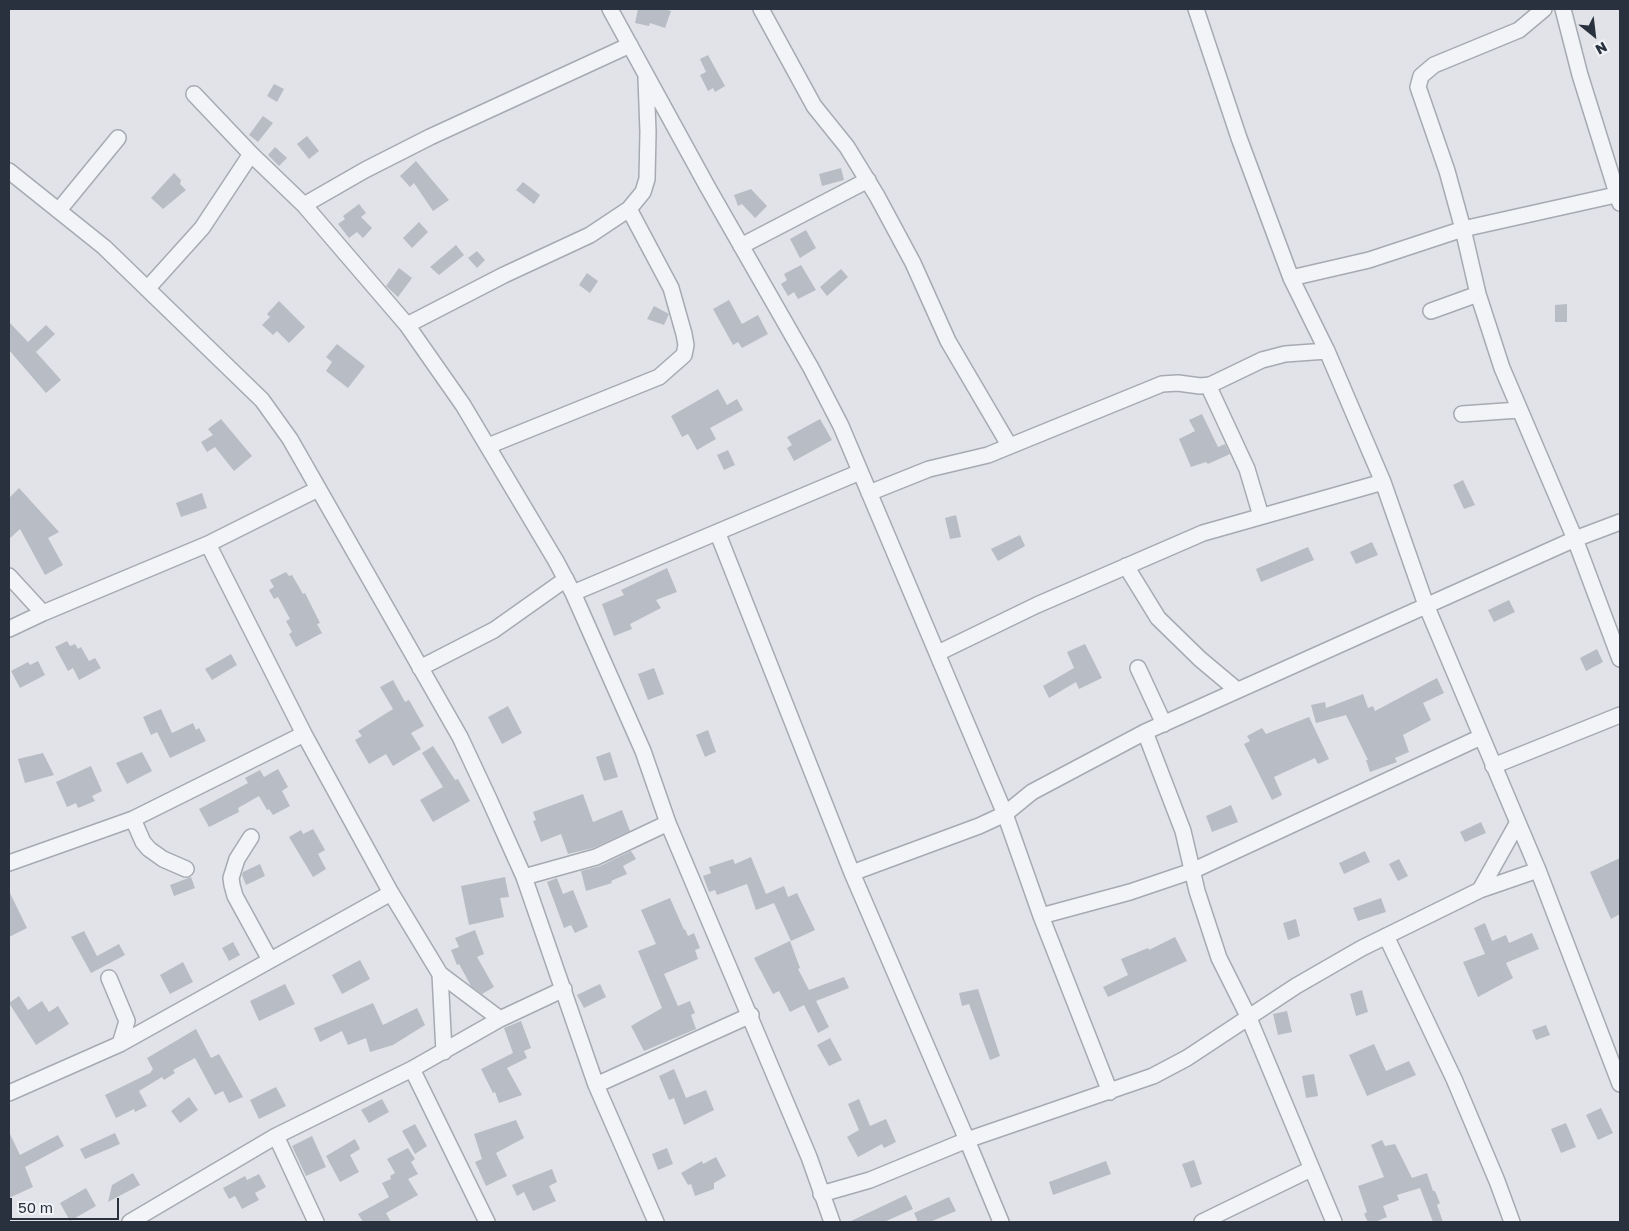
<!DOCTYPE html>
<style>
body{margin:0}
#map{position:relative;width:1629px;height:1231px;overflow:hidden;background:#e1e3e8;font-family:"Golos Text",sans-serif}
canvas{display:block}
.frame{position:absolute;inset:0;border:10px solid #2a313e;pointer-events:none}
.north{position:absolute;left:1569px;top:10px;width:50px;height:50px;-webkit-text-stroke:4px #f0f2f6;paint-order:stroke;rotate:151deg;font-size:14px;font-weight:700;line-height:20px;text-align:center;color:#2a313e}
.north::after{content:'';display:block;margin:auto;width:18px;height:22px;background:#2a313e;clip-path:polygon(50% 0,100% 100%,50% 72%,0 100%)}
.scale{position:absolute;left:10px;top:1198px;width:109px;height:22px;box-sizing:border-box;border:2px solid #2a313e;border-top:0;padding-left:6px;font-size:15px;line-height:18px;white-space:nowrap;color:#2a313e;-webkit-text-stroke:4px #f0f2f6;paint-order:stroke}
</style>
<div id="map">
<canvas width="1629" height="1231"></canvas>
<div class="frame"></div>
<div class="north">N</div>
<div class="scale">50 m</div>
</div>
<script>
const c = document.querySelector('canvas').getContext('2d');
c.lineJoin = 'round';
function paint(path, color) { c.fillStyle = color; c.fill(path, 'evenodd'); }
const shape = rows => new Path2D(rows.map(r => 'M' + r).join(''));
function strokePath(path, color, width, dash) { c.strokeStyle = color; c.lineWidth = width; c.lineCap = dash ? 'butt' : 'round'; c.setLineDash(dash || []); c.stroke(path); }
paint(shape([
 [638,9,664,9,671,11,665,28,650,23,649,26,635,23],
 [708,55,725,86,715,92,713,88,708,91,700,75,706,72,700,59],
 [274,84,284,89,277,102,267,96],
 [263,116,273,123,258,142,249,135],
 [307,136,319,151,309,159,297,144],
 [275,147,287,158,279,166,268,155],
 [416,161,449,200,433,211,414,183,410,187,400,176],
 [841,168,844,180,822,186,819,174],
 [174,173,181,180,180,184,186,190,163,209,151,198],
 [523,182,540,195,534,204,516,190],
 [751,189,767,206,755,218,742,204,738,206,734,195],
 [359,204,366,213,361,217,372,228,363,238,357,232,349,238,338,224,345,219,343,216],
 [419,222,428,232,412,248,403,238],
 [806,230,816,248,800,258,790,239],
 [456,245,464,255,439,275,430,267],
 [477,251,485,260,477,268,468,258],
 [801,265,816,290,798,299,794,292,788,296,781,284,787,280,784,274],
 [399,268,412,278,398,297,386,286],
 [841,269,848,277,827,296,820,287],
 [587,273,598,281,590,293,579,285],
 [729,300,742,324,758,315,768,334,742,348,738,342,733,345,713,309],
 [279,301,305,327,289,343,277,331,273,335,262,325,270,317,267,314],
 [1567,304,1567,322,1555,322,1555,305],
 [654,306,669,314,664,325,647,319],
 [9,322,28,342,46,325,55,334,36,352,61,380,46,393,9,350],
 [337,344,365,366,348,388,326,371,332,362,326,357],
 [718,389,727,405,737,399,743,410,710,428,716,439,697,450,688,434,682,437,671,416],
 [1202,414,1218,447,1225,444,1230,454,1208,464,1206,462,1191,467,1179,439,1195,431,1189,420],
 [221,419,252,456,234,471,215,447,207,452,201,442,213,435,208,429],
 [820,419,832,440,794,461,787,448,792,445,787,437],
 [728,450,735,465,724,470,717,455],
 [1463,480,1475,505,1464,509,1453,485],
 [19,488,59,532,48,538,63,565,45,575,20,529,9,539,9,498],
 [202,493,207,508,181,517,176,503],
 [956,515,961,537,950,539,945,518],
 [1020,535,1025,546,998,561,991,549],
 [1372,542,1378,555,1356,564,1350,552],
 [1308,547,1314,560,1261,582,1256,569],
 [667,568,677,592,656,600,661,608,630,624,632,629,614,636,602,604,624,595,621,590],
 [286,572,289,576,292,575,303,594,305,593,320,623,317,624,322,633,296,647,289,634,292,632,286,621,290,619,278,597,274,599,269,590,274,587,270,580],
 [1509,600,1515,612,1494,622,1488,610],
 [67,641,70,646,75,644,78,649,81,647,89,661,95,658,101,668,79,680,73,668,68,671,55,647],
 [1085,644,1102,678,1079,689,1076,682,1049,698,1043,686,1074,668,1067,652],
 [1597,649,1603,662,1586,671,1580,658],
 [231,654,237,665,212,680,205,669],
 [38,661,45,675,20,688,11,671,28,662,30,665],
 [654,668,664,694,648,700,638,674],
 [1437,678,1444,693,1423,703,1431,720,1403,735,1409,752,1395,758,1397,762,1370,772,1366,760,1368,760,1346,715,1316,723,1311,705,1325,702,1326,708,1363,694,1368,708,1373,706,1375,711],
 [393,680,405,702,409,700,424,726,411,733,421,749,393,766,386,754,369,764,355,740,362,736,358,731,393,709,380,687],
 [508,706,522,733,502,744,488,717],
 [161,709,172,733,193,723,196,730,199,728,206,741,170,758,157,732,151,735,143,717],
 [1309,717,1329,759,1318,764,1315,758,1274,777,1282,795,1272,800,1244,744,1250,741,1247,736,1262,728,1266,734],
 [708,730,716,752,705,757,696,735],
 [433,746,455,780,458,779,470,801,433,822,420,800,443,787,422,753],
 [142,752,152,771,127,784,116,763],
 [610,752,618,777,604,781,596,757],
 [43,753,54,775,25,783,18,759],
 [91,766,102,791,92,796,95,801,78,808,76,803,67,807,56,782],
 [278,769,288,787,282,791,290,806,273,815,269,809,267,810,259,796,238,808,239,812,209,827,199,809,248,783,245,778,260,770,264,777],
 [583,794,593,822,622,810,630,831,593,848,568,854,561,834,541,842,533,821,536,820,533,812],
 [1231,805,1238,822,1212,832,1206,816],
 [1481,822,1486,833,1465,842,1460,832],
 [313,829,325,850,318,854,326,869,313,877,289,837,301,830,303,834],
 [631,851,636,859,623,866,627,874,611,881,612,883,586,891,581,871,600,866],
 [1365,851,1370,862,1344,874,1339,863],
 [751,857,766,894,784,886,788,897,797,893,815,930,791,941,774,903,756,910,747,884,717,895,715,890,709,892,703,876,711,873,709,867,733,859,735,864],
 [1620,858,1620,914,1611,919,1590,872],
 [1399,859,1408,876,1398,881,1389,864],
 [260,864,265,876,246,885,242,875,243,872],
 [191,877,195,888,174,896,170,885],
 [505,877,509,897,500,898,504,917,469,925,461,886],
 [557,878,563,894,573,890,588,927,575,933,571,925,564,928,547,882],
 [9,891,27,928,9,937],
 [670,898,684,930,685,929,688,936,694,933,700,948,695,950,698,959,664,974,678,1006,690,1001,695,1013,691,1015,696,1029,644,1051,631,1026,662,1008,638,951,656,944,641,910],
 [1381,898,1386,912,1358,921,1353,908],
 [1296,919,1300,936,1288,940,1283,923],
 [1485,923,1492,941,1506,935,1509,943,1532,933,1539,949,1506,963,1513,978,1478,997,1463,962,1485,954,1474,928],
 [475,930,484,954,477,957,494,987,482,994,471,986,459,964,457,965,451,950,459,947,455,938],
 [84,931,97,956,119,944,125,955,91,973,71,937],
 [1175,937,1187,961,1108,997,1103,987,1128,975,1121,959,1148,948,1149,950],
 [790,941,800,968,798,969,809,990,844,977,849,988,816,1001,829,1027,818,1033,804,1005,790,1012,779,991,773,994,754,958],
 [233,942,240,955,229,961,222,948],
 [360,960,370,979,342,994,332,975],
 [183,962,193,982,170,994,160,975],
 [285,984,295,1004,259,1021,250,1001],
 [600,984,606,997,584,1008,577,995],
 [978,989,1000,1056,990,1060,969,1004,962,1006,959,993],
 [1362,990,1368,1012,1356,1016,1350,994],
 [19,996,28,1010,42,1001,49,1012,58,1006,69,1024,36,1045,9,1003],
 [373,1003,383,1025,417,1008,425,1025,393,1045,370,1052,366,1038,348,1045,342,1031,320,1042,314,1028],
 [1287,1011,1292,1032,1278,1035,1273,1014],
 [521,1021,531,1048,524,1051,527,1058,507,1068,522,1095,499,1103,495,1092,493,1093,481,1069,513,1053,504,1028],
 [1546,1025,1550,1035,1536,1040,1532,1030],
 [196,1029,211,1058,219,1054,243,1097,229,1103,223,1091,215,1095,195,1058,173,1070,175,1073,164,1080,162,1077,139,1091,147,1106,135,1112,134,1109,116,1118,105,1095,150,1073,153,1069,147,1058],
 [830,1038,842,1060,829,1066,817,1045],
 [1374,1044,1386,1071,1409,1061,1416,1075,1367,1096,1349,1055],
 [674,1069,686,1098,706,1090,714,1110,684,1125,674,1098,669,1100,659,1076],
 [1314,1074,1318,1096,1306,1098,1302,1076],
 [276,1087,286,1106,259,1119,250,1100],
 [189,1097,198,1110,180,1123,171,1111],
 [382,1099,389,1112,369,1123,361,1110],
 [859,1099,870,1126,886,1119,896,1142,884,1148,882,1144,858,1157,847,1137,859,1130,848,1104],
 [1601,1108,1613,1133,1598,1140,1586,1115],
 [516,1120,524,1138,496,1153,507,1176,486,1186,475,1162,482,1159,474,1134],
 [1566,1123,1576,1147,1561,1153,1551,1129],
 [415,1124,427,1146,415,1154,402,1131],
 [9,1132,20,1155,58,1135,64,1146,25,1167,33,1187,9,1198],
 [115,1133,120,1144,85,1159,80,1149],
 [312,1136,326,1167,306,1176,292,1146],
 [355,1139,360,1149,350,1155,359,1172,340,1182,326,1156],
 [1382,1140,1385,1146,1395,1144,1412,1178,1427,1173,1433,1191,1435,1191,1440,1203,1437,1205,1443,1222,1433,1222,1420,1188,1397,1195,1399,1200,1383,1206,1387,1217,1375,1222,1368,1222,1364,1214,1367,1212,1358,1186,1384,1177,1371,1145],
 [408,1148,415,1159,411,1162,418,1174,408,1179,418,1195,386,1213,391,1222,363,1222,358,1214,389,1197,382,1183,391,1179,390,1176,395,1173,387,1159],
 [667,1148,673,1164,658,1170,652,1154],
 [716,1157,726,1176,714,1183,714,1189,695,1196,691,1184,688,1185,681,1173,702,1161,703,1164],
 [1194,1160,1202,1184,1191,1188,1182,1164],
 [1106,1161,1111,1174,1053,1195,1049,1182],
 [552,1169,557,1182,549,1186,556,1201,533,1211,524,1192,517,1196,512,1185],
 [133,1173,140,1185,108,1202,112,1185],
 [259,1174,266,1187,255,1193,259,1200,242,1209,235,1196,229,1199,223,1188,245,1176,247,1180],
 [86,1188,96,1206,70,1221,60,1203],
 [906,1195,913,1209,884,1222,849,1222],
 [949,1197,956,1211,930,1222,918,1222,914,1213]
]), '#b8bcc4');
const minor = shape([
 [610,9,707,186,811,368,841,426,1005,814,1041,916,1110,1092],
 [761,9,814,106,847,147,877,196,913,263,948,341,1009,445],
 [1196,9,1239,138,1291,278,1327,351,1383,482,1426,605,1538,870,1620,1084],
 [1544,9,1519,30,1434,65,1421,76,1418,87,1447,171,1463,229,1478,294,1502,368,1575,539,1620,659],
 [1563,9,1580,75,1620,203],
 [194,94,251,154,304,205,407,325,463,405,556,561,573,593,643,751,668,823,809,1157,832,1222],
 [9,171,104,247,262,400,290,439,460,737,489,799,524,877,596,1085,656,1222],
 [304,205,365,170,430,137,630,45],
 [59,210,118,138],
 [741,246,868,180],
 [1291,278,1369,260,1463,229,1620,194],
 [147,289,202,228,251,154],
 [1431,311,1478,294],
 [407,325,504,275,590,235,629,209,643,192,647,179,648,132,646,78],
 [1208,385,1247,469,1261,516],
 [1462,414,1519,410],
 [488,446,659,377,684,355,686,345,684,334,671,288,629,209],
 [869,493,929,469,988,455,1162,384,1178,383,1200,386,1210,385,1262,360,1285,354,1327,351],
 [718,534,852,873,967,1140,870,1180,821,1194],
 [208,544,304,734,391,893,440,974,500,1019],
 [1126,566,1158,618,1200,659,1237,690],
 [9,576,43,613],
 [573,593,860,472],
 [9,629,43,613,208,544,318,489],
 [938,653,1037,605,1203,533,1383,482],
 [420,668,494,630,566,579],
 [1138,668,1164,724],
 [1145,732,1183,831,1197,891,1219,958,1248,1016,1334,1222],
 [1493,766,1620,715],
 [133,819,143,842,149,849,163,859,186,869],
 [251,837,237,859,231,878,232,885,235,896,270,960],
 [9,863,133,819,304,734],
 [852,873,979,826,1005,814,1032,792,1145,732,1575,539,1620,522],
 [524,877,596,857,668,823],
 [1480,890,1517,824],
 [1041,916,1130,892,1192,871,1481,737],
 [1386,936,1454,1079,1497,1181,1512,1222],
 [440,974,444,1052],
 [109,978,127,1021,120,1044],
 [412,1069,487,1222],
 [596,1085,751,1015],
 [9,1093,120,1044,391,893],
 [276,1136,316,1222],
 [130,1222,276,1136,412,1069,500,1019,564,989],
 [1001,1222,967,1140,1153,1076,1187,1058,1296,986,1362,948,1480,890,1538,870],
 [1202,1222,1311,1169]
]);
strokePath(minor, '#a6aab2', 18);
strokePath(minor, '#f3f4f7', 15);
</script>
